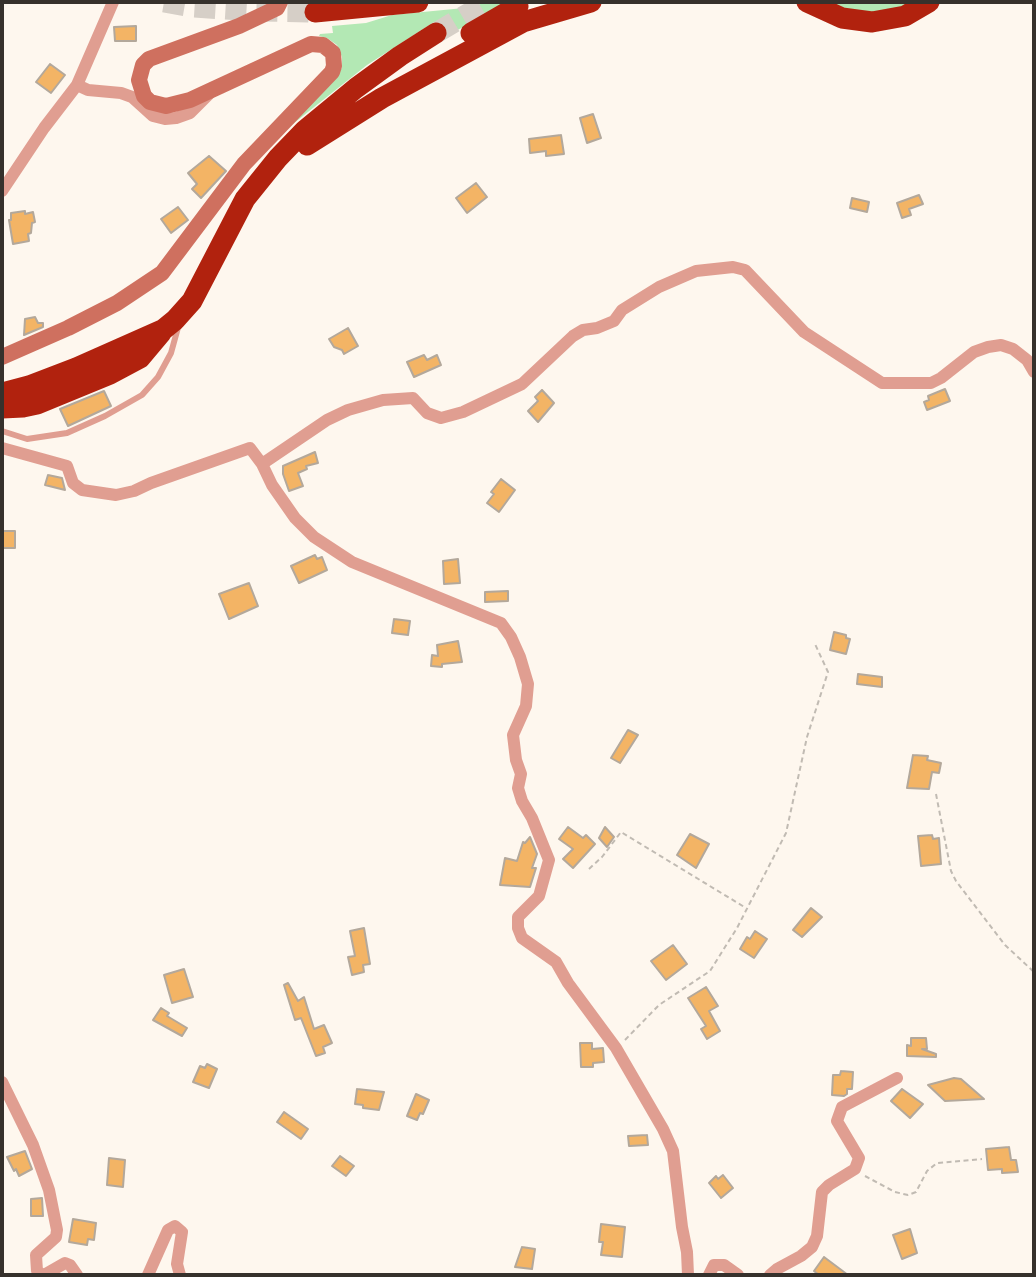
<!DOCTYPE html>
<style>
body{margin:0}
#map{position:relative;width:1036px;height:1277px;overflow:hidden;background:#fef7ee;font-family:Figtree,sans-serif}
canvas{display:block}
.frame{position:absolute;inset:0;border:4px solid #36312c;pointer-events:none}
</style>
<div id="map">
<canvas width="1036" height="1277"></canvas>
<div class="frame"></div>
</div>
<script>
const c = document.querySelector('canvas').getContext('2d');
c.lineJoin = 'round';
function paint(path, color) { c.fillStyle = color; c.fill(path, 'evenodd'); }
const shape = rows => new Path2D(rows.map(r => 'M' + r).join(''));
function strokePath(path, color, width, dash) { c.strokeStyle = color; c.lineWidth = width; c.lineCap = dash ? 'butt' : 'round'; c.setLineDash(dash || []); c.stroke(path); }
paint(shape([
 [489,2,509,2,443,38,434,22,367,65,279,135,327,86,342,68,342,57,337,45,327,38,319,36,320,34,333,33,332,26,366,23,392,15,464,8],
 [819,2,921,2,872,17]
]), '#b3e8b4');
const building = shape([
 [136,26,136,41,115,41,114,27,136,26],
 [50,64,65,75,51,93,36,82,50,64],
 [593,114,601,138,587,143,580,118,593,114],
 [561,135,564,154,546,156,546,151,530,153,529,139,561,135],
 [209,156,226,171,201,198,192,189,197,184,188,173,209,156],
 [476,183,487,197,467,213,456,198,476,183],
 [919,195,923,204,909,209,911,215,902,218,897,203,919,195],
 [852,198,869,202,867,212,850,208,852,198],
 [178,207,188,220,171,233,161,219,178,207],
 [25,211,25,214,33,212,35,222,32,223,31,233,28,234,29,241,13,244,9,220,11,220,11,213,25,211],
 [35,317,38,323,43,323,43,327,24,335,25,319,35,317],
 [348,328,358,346,344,354,342,350,334,347,329,339,348,328],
 [424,355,427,360,437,355,441,365,414,377,407,362,424,355],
 [945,389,950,401,927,410,924,402,929,400,928,396,945,389],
 [542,390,554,403,538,422,528,411,538,401,535,397,542,390],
 [104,391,111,406,68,426,60,409,104,391],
 [315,452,318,463,306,466,307,469,298,473,303,486,289,491,283,474,283,466,315,452],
 [48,475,62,478,65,490,45,485,48,475],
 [501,479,515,490,499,512,487,503,494,494,491,492,501,479],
 [2,531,15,531,15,548,2,548,2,531],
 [315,555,317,559,322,557,327,570,299,583,291,566,315,555],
 [458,559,460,583,444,584,443,561,458,559],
 [249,583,258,606,229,619,219,594,249,583],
 [508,591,508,601,485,602,485,592,508,591],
 [394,619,410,621,408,635,392,633,394,619],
 [834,632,846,635,846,638,850,639,846,654,830,650,834,632],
 [458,641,462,662,442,664,442,667,431,666,432,655,438,656,437,645,458,641],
 [858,674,882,677,882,687,857,684,858,674],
 [628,730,638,735,620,763,611,758,628,730],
 [913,755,928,756,927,760,941,763,939,773,932,772,929,789,907,788,913,755],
 [568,827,583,838,586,835,595,844,573,868,563,859,573,849,559,839,568,827],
 [605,827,614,837,607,847,599,838,605,827],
 [690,834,709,844,696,868,677,855,690,834],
 [932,835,933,839,939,838,941,864,921,866,918,836,932,835],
 [530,837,537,854,532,868,536,868,530,887,500,885,505,858,517,861,523,842,525,843,530,837],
 [811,908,822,917,802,937,793,930,811,908],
 [364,928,370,964,363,965,364,972,352,975,348,957,355,956,350,931,364,928],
 [755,931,767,939,754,958,740,949,747,937,750,939,755,931],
 [673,945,687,964,666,980,651,961,673,945],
 [184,969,193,997,172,1003,164,975,184,969],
 [288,983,298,1001,304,997,314,1029,324,1025,332,1043,323,1047,325,1053,316,1056,301,1018,295,1020,284,985,288,983],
 [706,987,718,1006,709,1011,720,1031,707,1039,701,1029,706,1026,688,998,706,987],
 [161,1008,169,1013,167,1016,187,1028,182,1036,153,1020,161,1008],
 [911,1038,926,1038,927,1049,922,1049,936,1054,936,1057,907,1056,907,1045,911,1046,911,1038],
 [580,1043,592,1043,592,1049,603,1048,604,1062,593,1063,593,1067,581,1067,580,1043],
 [207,1064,217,1069,209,1088,193,1082,200,1066,205,1068,207,1064],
 [841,1071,853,1072,852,1089,847,1089,847,1094,844,1096,832,1095,833,1075,840,1075,841,1071],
 [954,1078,961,1079,984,1099,945,1101,928,1085,954,1078],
 [357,1089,384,1092,379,1110,363,1108,363,1105,355,1104,357,1089],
 [902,1089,923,1104,910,1118,891,1101,902,1089],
 [416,1094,429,1100,423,1114,420,1113,417,1120,407,1116,416,1094],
 [284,1112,308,1129,301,1139,277,1122,284,1112],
 [647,1135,648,1145,629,1146,628,1136,647,1135],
 [1009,1147,1011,1160,1016,1160,1018,1172,1002,1173,1002,1169,988,1170,986,1149,1009,1147],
 [25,1151,32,1169,19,1176,16,1169,14,1171,7,1157,25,1151],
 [340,1156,354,1166,346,1176,332,1166,340,1156],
 [109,1158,125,1160,123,1187,107,1185,109,1158],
 [723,1175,733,1188,721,1198,709,1183,716,1176,718,1179,723,1175],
 [42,1198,43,1216,31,1216,31,1199,42,1198],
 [73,1219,96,1223,94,1240,88,1239,87,1245,69,1242,73,1219],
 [601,1224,625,1227,622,1257,601,1255,603,1242,599,1242,601,1224],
 [910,1229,917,1253,902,1259,893,1235,910,1229],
 [522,1247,535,1249,532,1269,515,1267,522,1247],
 [824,1257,848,1275,819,1275,814,1271,824,1257]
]);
paint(building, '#f3b465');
strokePath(building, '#b3a89b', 2);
strokePath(shape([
 [164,2,193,7,256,11,315,12],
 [436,33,488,2]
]), '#d6cfc7', 21, [21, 10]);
strokePath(shape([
 [936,794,951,871,956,881,1005,945,1034,972],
 [589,869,602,857,621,832,746,908],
 [625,1040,659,1005,710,971,737,928,786,833,807,737,828,672,815,644],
 [865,1176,895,1192,908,1195,916,1192,927,1171,937,1163,982,1159]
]), '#c1bbb3', 2, [5, 3.5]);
strokePath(shape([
 [2,431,27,439,67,433,105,416,142,395,158,377,171,353,179,324]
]), '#e09e91', 6);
strokePath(shape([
 [77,85,88,90,121,93,132,97,153,116,165,119,176,118,190,113,209,94],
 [2,191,44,128,77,85,113,2],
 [2,448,67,466,73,483,82,490,116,495,134,491,151,483,250,448,262,464,327,420,348,410,383,400,413,398,427,413,441,418,463,412,522,384,573,336,583,330,597,328,614,321,622,310,659,287,696,271,733,267,745,270,804,332,882,383,931,383,941,378,974,352,988,347,1001,345,1013,349,1027,360,1034,372],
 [262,464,272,485,295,518,314,537,352,562,501,623,511,637,520,657,528,684,526,706,513,735,516,760,521,774,518,788,522,801,532,818,549,860,539,896,518,917,518,928,522,938,556,962,568,983,616,1048,663,1129,673,1151,682,1227,687,1252,688,1275],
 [2,1082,33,1145,49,1190,57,1230,56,1237,36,1255,37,1271,43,1275],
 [44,1275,65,1263,70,1265,77,1275],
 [148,1275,168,1230,175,1226,182,1232,177,1264,180,1275],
 [709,1275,714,1265,724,1265,738,1275],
 [770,1275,777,1269,801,1256,812,1247,817,1236,822,1192,829,1185,855,1169,859,1158,837,1121,842,1107,897,1078]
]), '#e09e91', 12);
strokePath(shape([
 [2,357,68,328,117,303,162,273,244,164,332,72,334,66,333,53,323,45,311,44,190,100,166,106,150,102,144,96,139,80,143,65,149,59,239,26,277,8,280,2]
]), '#cf705f', 16);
strokePath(shape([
 [807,2,842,18,872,22,905,16,929,2],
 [315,12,418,2],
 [471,33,518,6],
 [307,145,382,98,523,22,591,2],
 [2,393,29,386,76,368,164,329,175,320,192,301,245,199,278,158,305,130,356,88,400,56,436,33],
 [2,408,23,407,37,404,110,374,140,358,161,333]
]), '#b1220e', 21);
</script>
